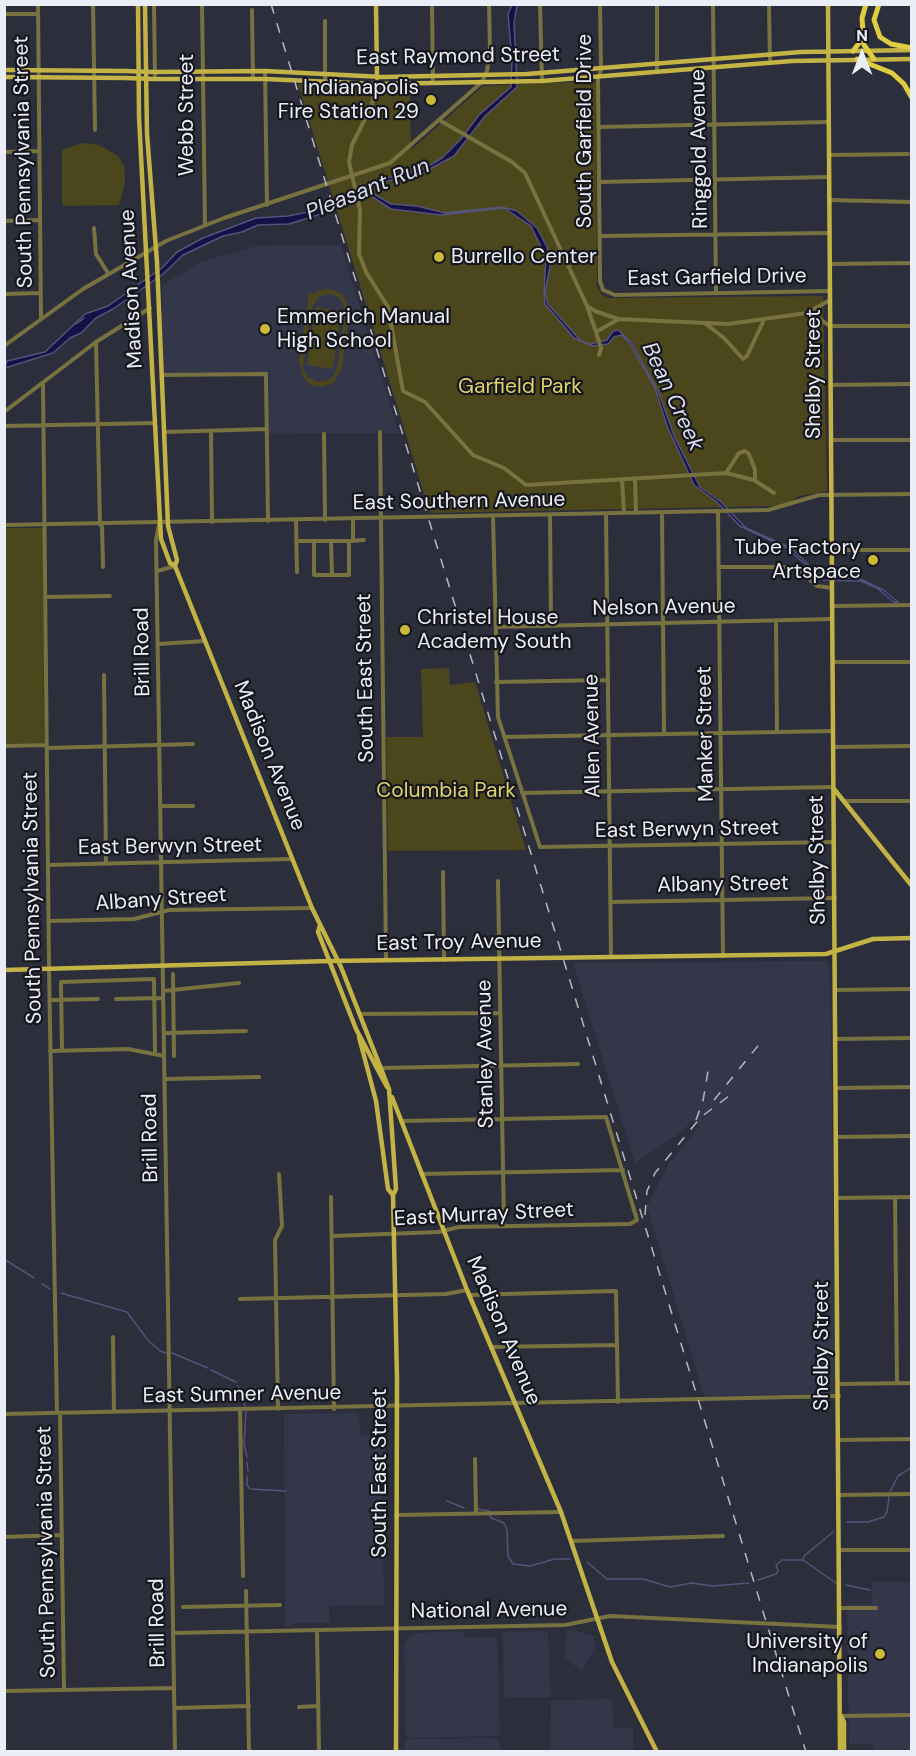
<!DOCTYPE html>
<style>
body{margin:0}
#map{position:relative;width:916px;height:1756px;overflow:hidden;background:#2c2e3c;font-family:"DM Sans",sans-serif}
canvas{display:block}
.frame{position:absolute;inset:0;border:6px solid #eceef7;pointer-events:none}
.north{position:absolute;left:832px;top:24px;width:60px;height:60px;-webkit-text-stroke:4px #16171d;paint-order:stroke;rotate:0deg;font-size:16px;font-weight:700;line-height:24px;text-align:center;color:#eceef7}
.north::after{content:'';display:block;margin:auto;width:21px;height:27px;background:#eceef7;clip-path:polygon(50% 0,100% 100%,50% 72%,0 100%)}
</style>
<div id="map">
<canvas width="916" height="1756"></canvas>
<div class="frame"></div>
<div class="north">N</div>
</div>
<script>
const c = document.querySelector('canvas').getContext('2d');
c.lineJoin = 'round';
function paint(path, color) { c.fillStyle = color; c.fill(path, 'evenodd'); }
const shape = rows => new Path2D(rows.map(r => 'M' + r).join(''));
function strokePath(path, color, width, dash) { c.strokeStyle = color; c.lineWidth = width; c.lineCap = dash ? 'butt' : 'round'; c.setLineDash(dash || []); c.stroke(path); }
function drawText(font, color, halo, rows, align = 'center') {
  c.font = font + ' "DM Sans",sans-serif'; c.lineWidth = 4.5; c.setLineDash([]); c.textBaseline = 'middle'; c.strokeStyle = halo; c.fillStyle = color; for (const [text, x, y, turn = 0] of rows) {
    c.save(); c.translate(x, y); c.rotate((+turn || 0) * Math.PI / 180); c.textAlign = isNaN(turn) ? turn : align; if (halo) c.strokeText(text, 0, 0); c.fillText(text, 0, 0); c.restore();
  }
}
paint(shape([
 [341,245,399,433,269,434,269,373,162,374,162,286,200,262,256,246],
 [827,961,830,967,836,1391,834,1394,704,1396,647,1206,669,1163,700,1126,691,1121,683,1131,635,1163,573,963],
 [359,1413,360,1435,373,1436,386,1443,382,1478,384,1605,329,1606,329,1623,292,1623,292,1626,285,1626,284,1414],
 [872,1582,911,1582,911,1751,874,1751,874,1744,849,1744,847,1604,872,1604],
 [567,1629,594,1636,595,1647,582,1671,564,1658],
 [463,1631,464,1637,497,1638,500,1736,408,1738,406,1734,404,1645,410,1635,416,1633],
 [548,1631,551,1697,504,1698,503,1632],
 [612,1699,614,1728,633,1728,633,1751,550,1751,551,1700],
 [490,1738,498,1739,501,1751,404,1751,406,1739]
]), '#34364a');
paint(shape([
 [596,81,597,288,602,295,609,298,823,296,827,491,799,496,788,503,773,506,430,513,298,84,410,87,411,150,483,86],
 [83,143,99,145,118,156,124,166,125,183,119,205,65,206,62,204,62,150],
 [324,289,334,290,343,295,350,310,341,371,333,383,321,387,311,385,303,378,299,362,309,292,313,294],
 [333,294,341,300,345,310,337,368,331,379,318,382,308,377,303,368,311,309,320,296],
 [315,307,341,311,333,369,307,365],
 [4,528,43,528,44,743,5,744],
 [449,668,450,685,475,682,526,850,388,851,386,737,423,737,421,669]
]), '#4c461c');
const water = shape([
 [512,5,517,5,514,23,517,87,485,116,454,156,424,172,374,184,367,190,391,204,417,206,445,213,501,207,514,210,517,211,537,228,547,247,550,266,545,293,548,304,581,341,591,344,607,340,613,331,618,330,631,342,658,391,675,438,700,487,720,501,746,528,791,548,820,576,860,579,883,590,898,602,894,602,877,588,861,581,823,580,787,548,740,526,717,502,694,485,667,426,655,388,630,344,622,335,614,337,608,344,592,346,574,338,545,304,544,293,546,257,531,226,504,208,441,215,391,209,365,192,350,202,321,214,289,224,258,225,242,232,223,236,183,255,163,274,113,309,96,318,81,333,70,338,53,353,5,368,7,361,45,352,85,314,108,306,162,268,177,252,203,238,256,218,288,216,329,208,374,181,422,170,442,158,461,139,479,115,511,87,512,60,508,14,512,5]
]);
paint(water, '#151146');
strokePath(water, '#56537b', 1.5);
strokePath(shape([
 [76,324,84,318],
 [4,1259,34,1278],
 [42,1284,50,1289],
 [61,1293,127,1312,147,1339,160,1351,166,1353],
 [172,1353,208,1368],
 [211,1370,236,1382],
 [238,1386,245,1406],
 [246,1412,244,1444,247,1457],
 [247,1462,248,1471],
 [247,1476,247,1485,250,1489,286,1491],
 [890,1492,898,1476,912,1467],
 [447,1501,464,1508],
 [478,1509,490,1511],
 [490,1515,491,1518,504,1523,507,1530,508,1556,513,1564,530,1566,555,1559,570,1559],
 [847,1522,868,1522,884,1517,887,1512,889,1497],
 [803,1560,836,1583],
 [587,1562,607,1579,643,1579,670,1587,692,1583,712,1586,749,1583],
 [758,1580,776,1574,778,1571,776,1565,782,1560,803,1560,804,1556,833,1532],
 [846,1585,870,1590]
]), '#56537b', 1.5);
strokePath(shape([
 [38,4,41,318],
 [93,4,95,130],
 [154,4,155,79],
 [202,4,205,225],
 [432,4,433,83],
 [540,4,542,81],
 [600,4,601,70,598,80,600,281,603,290,615,295,830,291],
 [657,4,657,72],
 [713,4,716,292],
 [769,4,770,62],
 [252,10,253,79],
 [4,14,38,14],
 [325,21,325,81],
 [265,71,267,205],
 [377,84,371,107,352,145,349,162,360,210,359,254,366,272,388,307,403,391,425,402,473,455,504,468,526,485,726,473,754,480,774,493],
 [439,120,512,162,525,173,587,306,595,311,618,319,728,324,807,313,830,300],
 [599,127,829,122],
 [4,152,39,151],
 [829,155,908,154],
 [599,182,829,177],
 [829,200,912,202],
 [4,221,40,220],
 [94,228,96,254,108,273],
 [600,236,829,233],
 [830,264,912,263],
 [4,294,40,293],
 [587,306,596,332],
 [809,312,830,326,912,326],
 [706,324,724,338,743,359,747,356,763,322],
 [96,342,100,525],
 [4,346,83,289,166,241,224,218,390,163,482,82,487,71,490,50,489,4],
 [599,355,601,348,596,332,617,320],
 [162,375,266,374,268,521],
 [43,383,49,968,57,1413],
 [830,385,912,384],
 [4,412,96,342,150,308],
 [4,426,155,423],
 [211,431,212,522],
 [164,432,267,429],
 [380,432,386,960],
 [324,434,325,520],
 [831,440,912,440],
 [726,473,739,453,745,451,749,454,755,470,755,480],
 [622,479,624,513],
 [635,479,636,513],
 [718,511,723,956],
 [662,513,664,734],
 [606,514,611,957],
 [550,515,551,626],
 [493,516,498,717,540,847,834,842],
 [353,519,353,541],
 [296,521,297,572],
 [159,524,156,540,175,1752],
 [4,525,768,510,819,495,912,494],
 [102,525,103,567],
 [296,541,349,541],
 [314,541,314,575,349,575,349,541,364,540],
 [331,541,332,575],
 [831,550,912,550],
 [719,567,791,567,801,572,817,586,832,588],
 [157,571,175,566],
 [45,597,110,596],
 [832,606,912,605],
 [776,621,777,732],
 [496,627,832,619],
 [158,644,205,641],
 [833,662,912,662],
 [104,675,106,864],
 [496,682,608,680],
 [504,737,833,731],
 [4,746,46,745],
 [834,747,912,746],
 [47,748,193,744],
 [522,793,833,787],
 [844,801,912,801],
 [160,806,193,806],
 [48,865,292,859],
 [443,872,444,960],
 [498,881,504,1226],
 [610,902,835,898],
 [49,921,134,919,169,910,312,908],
 [173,974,174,1056],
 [836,990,912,989],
 [163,991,239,983],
 [116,999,163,998],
 [50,1000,98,999],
 [360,1014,500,1013],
 [164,1033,246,1031],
 [836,1039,912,1038],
 [62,1050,61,982,154,979,155,1054],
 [50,1051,128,1049,164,1056],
 [382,1068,578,1064],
 [165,1079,259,1077],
 [837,1088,912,1087],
 [837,1137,912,1136],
 [421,1174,623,1170],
 [331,1197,334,1409],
 [895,1197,897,1383],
 [838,1198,912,1197],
 [332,1236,439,1232,459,1227,630,1224,637,1220,606,1117,401,1121],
 [469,1295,616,1291,618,1402],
 [240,1299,446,1294,467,1290],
 [113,1337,114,1412],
 [491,1347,617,1345],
 [839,1384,912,1383],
 [240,1409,243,1576],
 [278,1409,275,1240,282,1226,279,1174],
 [60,1413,64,1690],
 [4,1414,839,1396],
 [839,1440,912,1439],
 [475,1459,476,1513],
 [840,1495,912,1494],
 [396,1515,561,1512],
 [4,1537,62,1535],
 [572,1541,723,1536],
 [840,1550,912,1550],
 [246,1591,249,1752],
 [183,1607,280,1605],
 [841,1608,876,1608],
 [317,1630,319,1752],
 [173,1633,565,1625,610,1616,840,1627],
 [4,1691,174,1688],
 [299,1707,318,1706],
 [174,1708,249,1706],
 [841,1716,912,1715]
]), '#787240', 4);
strokePath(shape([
 [138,4,139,117,161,539,170,563,175,566,312,908,341,967,389,1089,396,1189,393,1195,397,1379,396,1752],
 [145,4,147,134,157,262,168,526,177,560,175,566],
 [376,4,377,78],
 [828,4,840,1752],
 [4,70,126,71],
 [153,72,265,71,383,77,527,74,801,52,912,50],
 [4,77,126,78],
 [153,79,265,79,377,84,542,81,792,61,912,59],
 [834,789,912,886],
 [320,925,318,932,356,1029,387,1087],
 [4,970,330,961,826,954,873,939,912,938],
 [359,1037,376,1101,388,1189,393,1195],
 [392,1097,467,1290,561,1512,612,1662,657,1752],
 [841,1716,844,1722,844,1752]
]), '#c2b344', 4.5);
strokePath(shape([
 [866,4,862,18,864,45,874,59],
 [879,4,874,20,880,37,891,44,912,48],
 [853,51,862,39],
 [857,59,892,73,904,84,912,98]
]), '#dfcd41', 5);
strokePath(shape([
 [271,4,806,1752],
 [714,1100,761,1042],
 [696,1120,703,1101,708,1071],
 [645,1215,647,1191,655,1173,701,1117,729,1096]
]), '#b6b8c2', 1.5, [10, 10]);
strokePath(shape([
 [126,71,153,72],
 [126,78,153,79]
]), '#c2b344', 4.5);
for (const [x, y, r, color] of [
 [431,100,6,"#cbba39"],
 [439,257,6,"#cbba39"],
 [265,329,6,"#cbba39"],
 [873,560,6,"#cbba39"],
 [405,630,6,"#cbba39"],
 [880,1654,6,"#cbba39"]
]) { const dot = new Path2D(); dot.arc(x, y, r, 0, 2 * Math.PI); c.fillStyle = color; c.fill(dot); strokePath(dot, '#16171d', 2); }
drawText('21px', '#eceef7', '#16171d', [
 ["East Raymond Street",458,57,-1],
 ["Webb Street",187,115,-90],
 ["South Garfield Drive",585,131,-90],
 ["Ringgold Avenue",700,149,-91],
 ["South Pennsylvania Street",24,162,-91],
 ["East Garfield Drive",717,278,-1],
 ["Madison Avenue",132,289,-93],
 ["Shelby Street",814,374,-90],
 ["East Southern Avenue",459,502,-1],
 ["Nelson Avenue",664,608,-1],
 ["Brill Road",143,652,-91],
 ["South East Street",366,678,-91],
 ["Manker Street",706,734,-91],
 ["Allen Avenue",593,736,-91],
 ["Madison Avenue",269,756,68],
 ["East Berwyn Street",687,830,-1],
 ["East Berwyn Street",170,847,-1],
 ["Shelby Street",818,860,-91],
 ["Albany Street",723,885,-1],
 ["South Pennsylvania Street",33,898,-91],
 ["Albany Street",161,900,-4],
 ["East Troy Avenue",459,943,-1],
 ["Stanley Avenue",486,1054,-91],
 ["Brill Road",151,1138,-91],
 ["East Murray Street",484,1215,-3],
 ["Madison Avenue",503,1331,67],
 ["Shelby Street",822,1346,-90],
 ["East Sumner Avenue",242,1395,-1],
 ["South East Street",380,1473,-90],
 ["South Pennsylvania Street",47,1552,-91],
 ["National Avenue",489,1611,-1],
 ["Brill Road",158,1623,-91]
]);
drawText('21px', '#eceef7', '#16171d', [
 ["Indianapolis",419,88],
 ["Fire Station 29",419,112],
 ["Burrello Center",451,257,"left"],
 ["Emmerich Manual",277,317,"left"],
 ["High School",277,341,"left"],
 ["Tube Factory",861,548],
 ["Artspace",861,572],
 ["Christel House",417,618,"left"],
 ["Academy South",417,642,"left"],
 ["University of",868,1642],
 ["Indianapolis",868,1666]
], 'right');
drawText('21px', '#e0d26d', '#16171d', [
 ["Garfield Park",520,387],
 ["Columbia Park",446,791]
]);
drawText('italic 22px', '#daddef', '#16171d', [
 ["Pleasant Run",368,190,-22],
 ["Bean Creek",672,397,65]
]);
</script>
